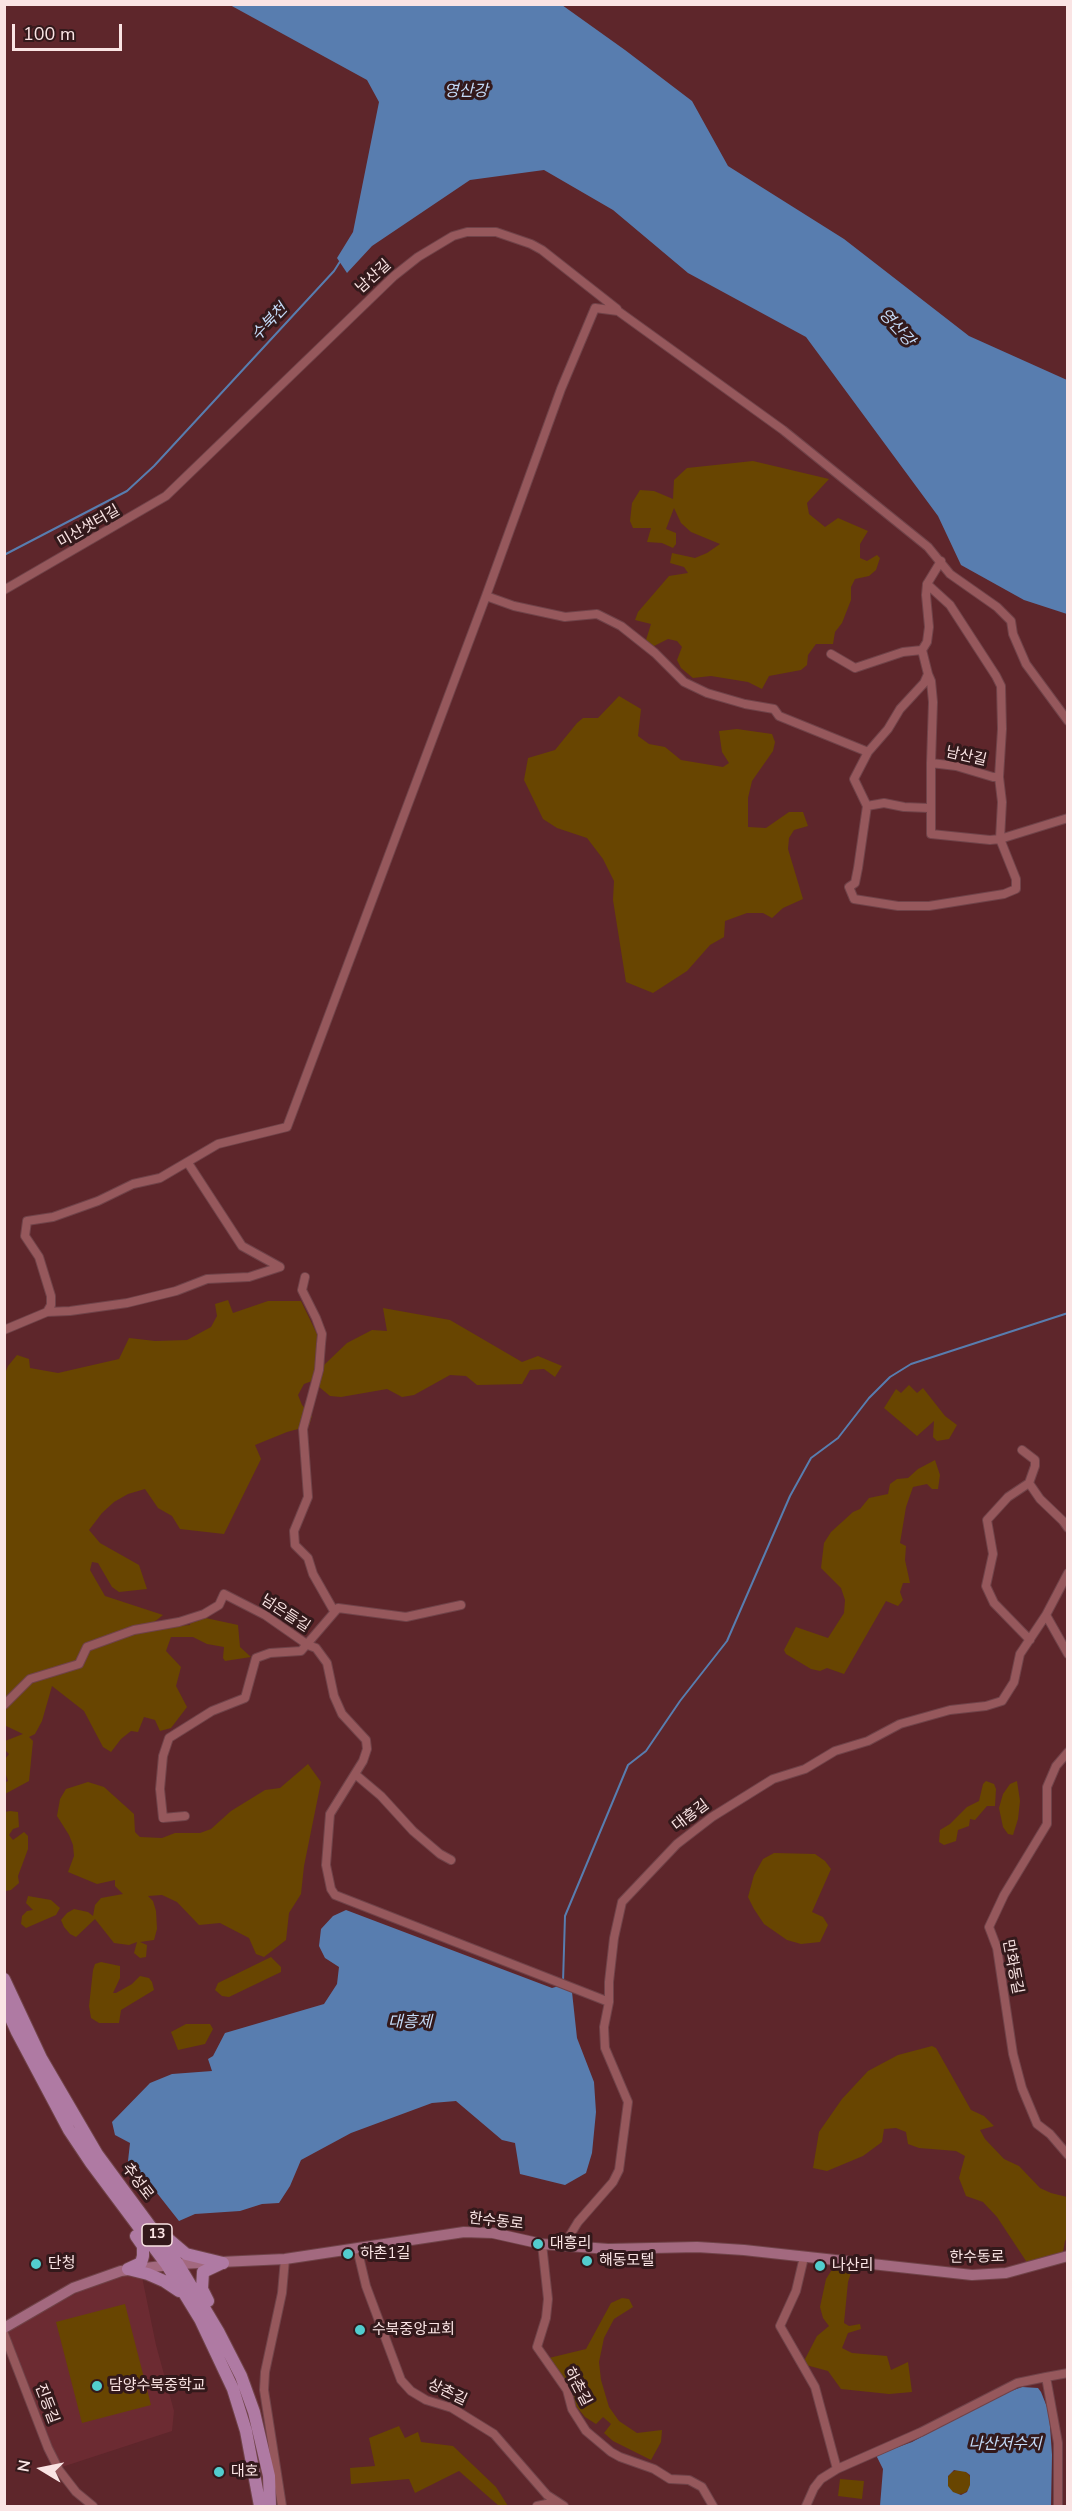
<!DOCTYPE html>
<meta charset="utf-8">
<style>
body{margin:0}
#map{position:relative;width:1072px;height:2511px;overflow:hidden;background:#5e262b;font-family:"Nunito Sans",sans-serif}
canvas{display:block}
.frame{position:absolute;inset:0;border:6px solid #fae4e4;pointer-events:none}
.north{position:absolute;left:12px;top:2439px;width:60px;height:60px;-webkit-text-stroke:4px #33191b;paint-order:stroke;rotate:280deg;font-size:16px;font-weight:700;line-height:24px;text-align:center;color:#fae4e4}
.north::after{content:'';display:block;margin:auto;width:21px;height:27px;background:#fae4e4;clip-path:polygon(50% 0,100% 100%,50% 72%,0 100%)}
.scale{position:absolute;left:12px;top:24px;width:110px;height:27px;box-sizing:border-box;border:3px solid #fae4e4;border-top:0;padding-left:8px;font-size:18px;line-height:21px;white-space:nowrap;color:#fae4e4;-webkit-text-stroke:4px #33191b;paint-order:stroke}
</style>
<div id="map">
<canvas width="1072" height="2511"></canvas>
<div class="frame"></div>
<div class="north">N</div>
<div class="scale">100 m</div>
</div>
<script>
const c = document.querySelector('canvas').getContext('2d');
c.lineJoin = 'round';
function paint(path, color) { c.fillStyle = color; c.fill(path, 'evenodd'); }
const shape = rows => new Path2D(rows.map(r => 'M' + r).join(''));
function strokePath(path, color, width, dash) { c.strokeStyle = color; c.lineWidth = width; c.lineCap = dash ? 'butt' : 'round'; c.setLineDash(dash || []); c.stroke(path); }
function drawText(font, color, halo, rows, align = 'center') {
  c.font = font + ' "Nunito Sans","Noto Sans KR",sans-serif'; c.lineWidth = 6; c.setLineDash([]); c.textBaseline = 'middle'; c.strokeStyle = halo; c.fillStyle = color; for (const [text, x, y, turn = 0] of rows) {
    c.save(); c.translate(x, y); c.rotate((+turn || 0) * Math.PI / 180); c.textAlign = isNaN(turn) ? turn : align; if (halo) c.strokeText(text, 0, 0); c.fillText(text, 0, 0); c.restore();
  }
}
paint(shape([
 [129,2274,142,2277,156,2345,174,2411,172,2431,62,2467,50,2448,7,2336,11,2328,94,2284]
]), '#6c2b32');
paint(shape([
 [753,461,829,479,807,503,809,514,825,527,838,518,868,531,860,544,860,558,867,561,877,555,880,558,876,570,869,576,855,579,851,587,851,600,842,623,835,632,833,644,816,644,808,655,807,665,801,670,769,676,762,689,748,682,711,676,693,678,681,668,677,660,682,647,677,641,668,639,652,647,646,640,651,624,635,620,638,612,669,576,688,573,684,567,670,563,672,553,695,558,707,553,720,544,691,532,681,523,674,508,666,529,676,533,676,544,673,548,662,543,647,542,651,528,633,528,630,521,632,503,640,490,654,491,673,499,674,480,687,468],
 [619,696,641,709,638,736,649,744,665,747,681,760,723,767,729,763,722,752,719,731,737,729,772,734,775,742,773,751,752,781,748,798,748,827,766,828,789,812,803,812,808,826,794,830,789,838,788,849,803,899,783,908,772,918,763,913,747,913,725,921,724,937,710,945,687,971,653,993,626,982,613,900,614,881,603,859,587,838,557,828,543,819,524,780,528,758,555,750,577,723,583,718,598,718],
 [228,1300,233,1313,268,1301,301,1301,317,1334,316,1362,324,1365,347,1343,372,1330,387,1331,383,1308,450,1320,522,1362,538,1356,562,1366,555,1377,544,1369,530,1370,522,1384,477,1385,466,1376,450,1375,414,1395,402,1397,387,1389,341,1397,330,1396,312,1381,304,1384,298,1395,302,1405,312,1416,309,1426,287,1432,255,1445,261,1459,224,1534,180,1529,172,1516,158,1508,145,1489,128,1494,114,1502,102,1513,89,1530,100,1543,139,1565,147,1589,119,1592,112,1587,98,1563,92,1562,90,1570,105,1596,163,1615,153,1623,170,1627,190,1625,191,1620,201,1617,238,1625,240,1647,251,1657,225,1661,223,1658,224,1647,207,1644,193,1637,171,1637,166,1651,181,1667,176,1686,187,1707,171,1728,160,1731,155,1720,144,1717,138,1732,131,1731,121,1739,111,1752,103,1747,84,1711,52,1686,42,1721,35,1734,29,1737,33,1741,29,1781,5,1794,4,1783,8,1781,5,1772,5,1759,9,1754,5,1750,5,1741,23,1734,4,1725,4,1376,8,1366,17,1355,29,1359,30,1368,58,1373,119,1359,129,1338,155,1341,187,1340,211,1327,217,1316,215,1304],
 [909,1385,917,1393,923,1388,945,1416,957,1425,949,1439,937,1441,933,1437,934,1421,917,1436,884,1408,896,1389,901,1393],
 [935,1460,940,1475,938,1489,932,1489,927,1484,913,1487,906,1507,900,1543,906,1546,905,1560,910,1583,903,1583,900,1592,903,1600,898,1606,886,1601,844,1674,827,1668,820,1671,811,1669,786,1654,784,1650,796,1627,828,1638,844,1613,845,1600,841,1588,821,1568,824,1543,831,1532,853,1512,860,1509,869,1498,888,1494,890,1484,897,1479,908,1478,918,1469],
 [308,1764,321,1782,304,1866,301,1894,289,1913,286,1940,264,1957,256,1954,249,1938,220,1923,199,1925,177,1902,162,1895,148,1896,153,1901,156,1911,157,1929,154,1940,140,1942,147,1945,146,1957,140,1958,134,1953,137,1942,129,1945,114,1943,95,1919,76,1937,70,1934,64,1927,61,1920,67,1913,74,1909,88,1912,93,1916,95,1905,101,1898,123,1894,115,1886,115,1880,97,1884,68,1872,74,1856,73,1845,69,1835,57,1816,60,1799,66,1789,88,1782,104,1787,134,1814,135,1832,140,1837,162,1838,175,1833,200,1833,211,1829,231,1811,265,1790,280,1788],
 [986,1781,994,1784,996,1789,995,1806,987,1806,975,1820,970,1819,969,1826,958,1830,956,1841,944,1845,939,1842,940,1830,950,1824,967,1807,979,1801,983,1784],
 [1017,1781,1020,1801,1018,1819,1013,1835,1008,1834,1003,1827,999,1808,1003,1794,1010,1784],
 [10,1811,18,1812,19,1827,13,1829,9,1835,13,1840,24,1832,28,1836,28,1849,18,1876,19,1883,11,1890,5,1891,5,1812],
 [774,1853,815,1854,825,1861,831,1869,812,1912,823,1917,828,1925,820,1942,801,1944,787,1940,764,1924,754,1909,748,1897,754,1875,763,1859],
 [28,1896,51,1900,60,1908,56,1915,26,1928,21,1924,22,1916,27,1911,33,1910,26,1903],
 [271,1957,281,1967,281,1972,229,1997,222,1996,215,1990,218,1983],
 [101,1962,120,1966,120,1978,113,1993,116,1993,132,1984,140,1976,149,1978,152,1982,154,1990,121,2010,119,2023,99,2023,91,2018,89,2006,93,1970,95,1964],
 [186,2024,210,2024,213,2029,205,2044,178,2050,171,2032],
 [932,2046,936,2048,971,2110,984,2116,994,2126,980,2130,985,2139,1004,2159,1019,2166,1040,2188,1051,2193,1067,2197,1067,2238,1065,2241,1063,2252,1028,2264,997,2217,983,2202,966,2196,959,2178,965,2156,956,2151,919,2148,908,2144,906,2132,896,2128,884,2129,882,2142,863,2156,827,2171,813,2168,819,2132,842,2099,868,2071,898,2055],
 [833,2268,852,2270,848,2282,844,2323,849,2326,860,2324,861,2329,848,2333,842,2348,852,2353,887,2356,891,2370,908,2362,912,2392,889,2394,841,2389,828,2371,806,2365,804,2361,817,2336,829,2326,823,2318,820,2307,826,2279],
 [622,2298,629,2299,633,2307,614,2319,604,2338,599,2362,601,2380,609,2407,619,2421,637,2433,662,2430,661,2442,651,2460,613,2441,604,2433,611,2424,603,2417,596,2424,585,2417,576,2406,570,2388,549,2358,586,2349,611,2303],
 [125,2304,151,2405,82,2423,56,2322],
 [399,2426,405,2438,418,2432,421,2442,453,2446,496,2487,508,2506,499,2506,459,2471,415,2493,409,2479,351,2484,350,2468,375,2466,369,2438],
 '947 2482a12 12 0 1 1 24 0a12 12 0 1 1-24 0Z',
 [840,2479,864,2481,862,2499,838,2496]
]), '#684501');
paint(shape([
 [230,5,562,5,625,50,692,101,728,166,844,239,969,336,1067,380,1067,614,1024,600,961,565,938,516,806,337,688,273,613,210,544,170,470,180,372,246,347,273,337,258,353,232,379,102,367,80],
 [346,1910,552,1988,559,1986,572,1992,577,2038,594,2082,596,2112,592,2153,586,2173,565,2185,520,2174,515,2143,502,2140,456,2101,432,2103,351,2133,301,2160,290,2186,279,2203,262,2204,240,2211,195,2214,179,2221,142,2174,128,2161,130,2143,115,2135,112,2122,150,2083,172,2074,212,2071,208,2059,213,2056,225,2033,324,2004,337,1984,339,1967,325,1958,319,1946,321,1929,333,1916],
 [1022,2387,1038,2388,1041,2392,1049,2412,1052,2455,1051,2506,880,2506,883,2469,876,2455,912,2442,995,2397],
 [954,2470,966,2472,970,2475,970,2485,967,2492,961,2495,953,2492,948,2486,948,2476]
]), '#587daf');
strokePath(shape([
 [4,555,127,491,154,466,334,271,341,260],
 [563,1982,565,1916,628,1765,646,1751,680,1701,727,1641,790,1496,811,1458,838,1438,869,1398,890,1377,911,1364,1068,1313]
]), '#587daf', 2);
const street = shape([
 [941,561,927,584,950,605,996,676,1001,686,1002,729,999,777,993,777,956,766,931,763,931,834,990,840,1000,839,1068,818],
 [927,584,926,595,929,627,927,642,922,650,928,674,924,683,900,709,888,729,868,752,854,779,867,806,858,868,855,883,849,887,854,899,898,906,929,906,1004,894,1016,889,1016,879,1000,839,1002,802,999,777],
 [4,590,166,496,394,276,418,257,453,236,467,232,496,232,531,244,542,250,617,309],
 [486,596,514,606,565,617,597,614,621,626,655,653,684,682,707,693,745,704,774,709,779,716,868,752],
 [831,654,855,668,903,652,922,650],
 [928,674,931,681,933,702,931,763],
 [867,806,884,803,904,807,929,808],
 [305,1277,302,1290,316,1318,322,1334,321,1344,319,1370,303,1429,308,1497,294,1531,295,1545,308,1558,313,1574,334,1611],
 [47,1312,70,1311,127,1303,176,1291,207,1279,249,1277,280,1267,242,1246,188,1163],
 [4,1330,47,1312,51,1305,51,1296,39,1257,25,1236,27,1221,53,1217,98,1201,133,1184,160,1178,218,1144,287,1127,486,596,561,389,595,308,618,311,783,430,928,547,950,574,997,607,1011,621,1013,634,1026,664,1068,721],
 [1022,1450,1035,1460,1035,1466,1029,1483,1008,1497,987,1520,993,1554,986,1586,994,1603,1030,1640],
 [1029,1483,1040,1499,1063,1521,1068,1528],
 [1046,1615,1068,1654],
 [4,1705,30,1679,79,1664,87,1647,134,1630,179,1622,204,1614,219,1605,224,1594,265,1615,308,1645,316,1648,327,1663,334,1696,342,1714,366,1740,367,1749,363,1761,330,1814,326,1865,331,1889,335,1895,609,2002],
 [1068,1752,1056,1766,1047,1787,1047,1824,1004,1895,989,1927,997,1948,1013,2054,1022,2088,1037,2124,1050,2134,1068,2155],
 [355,1774,381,1796,413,1831,440,1854,451,1860],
 [185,1816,163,1818,160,1789,163,1756,169,1738,212,1711,245,1698,256,1658,270,1653,301,1651,338,1608,406,1617,461,1605],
 [542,2244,548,2299,546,2318,537,2347,567,2390,572,2409,586,2431,611,2452,620,2457,654,2469,670,2479,689,2480,702,2487,713,2506],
 [564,2245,578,2222,613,2182,619,2170,628,2102,605,2048,604,2027,609,2002,609,1982,614,1938,622,1902,677,1844,712,1817,773,1779,805,1769,835,1751,868,1741,900,1724,950,1710,986,1706,1002,1701,1014,1682,1020,1654,1046,1615,1068,1573],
 [357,2248,366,2286,401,2380,411,2391,426,2400,452,2408,494,2434,547,2495,564,2506],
 [804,2257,796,2291,780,2326,815,2387,837,2469,821,2479,814,2488,806,2506],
 [4,2334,48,2448,59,2470,76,2492,93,2506],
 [837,2469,921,2432,1017,2383,1046,2377],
 [282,2506,264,2390,265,2372,282,2293,285,2259],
 [537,2506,556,2502],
 [1058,2506,1058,2443,1046,2377,1068,2373]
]);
const secondary = shape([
 [4,2328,73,2288,121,2271,178,2264,285,2259,464,2232,493,2233,542,2244,608,2249,697,2247,744,2250,972,2275,1006,2273,1068,2256]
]);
const primary = shape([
 [4,1979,41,2058,97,2154,178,2264,218,2331,241,2376,254,2412,269,2476,270,2506],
 [4,2003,17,2032,69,2130,91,2163,167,2265,200,2319,233,2389,246,2431,260,2506],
 [166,2237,186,2254,223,2263],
 [128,2269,141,2263,143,2256,143,2246,136,2236],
 [128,2269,148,2274,164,2281,179,2291],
 [208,2301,202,2289,203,2272,222,2263]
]);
strokePath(street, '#704349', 10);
strokePath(secondary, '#704349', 12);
strokePath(primary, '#704349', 14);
strokePath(street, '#96585c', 8);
strokePath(secondary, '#a3697f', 10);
strokePath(primary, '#af7aa3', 12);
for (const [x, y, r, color] of [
 [538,2244,6,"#52cdce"],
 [348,2254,6,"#52cdce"],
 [587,2261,6,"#52cdce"],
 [36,2264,6,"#52cdce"],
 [820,2266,6,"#52cdce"],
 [360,2330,6,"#52cdce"],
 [97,2386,6,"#52cdce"],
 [219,2472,6,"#52cdce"]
]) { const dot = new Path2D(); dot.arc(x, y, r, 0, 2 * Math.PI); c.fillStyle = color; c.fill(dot); strokePath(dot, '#33191b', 2); }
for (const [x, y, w] of [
 [157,2235,30]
]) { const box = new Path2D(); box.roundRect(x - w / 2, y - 11, w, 22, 4.5); c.fillStyle = '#33191b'; c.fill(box); strokePath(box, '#fae4e4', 1.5); }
drawText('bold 14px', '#fae4e4', null, [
 ["13",157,2235]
]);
drawText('15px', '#fae4e4', '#33191b', [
 ["남산길",374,277,-42],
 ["미산샛터길",89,527,-30],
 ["남산길",966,757,13],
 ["넘은들길",285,1614,33],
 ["대흥길",691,1816,-37],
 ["만화동길",1012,1967,79],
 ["추성로",137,2182,53],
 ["한수동로",496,2222,7],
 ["한수동로",977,2258,-1],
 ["하촌길",577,2387,62],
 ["상촌길",447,2393,25],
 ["진등길",46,2404,69]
]);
drawText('15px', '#fae4e4', '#33191b', [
 ["대흥리",550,2244],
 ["하촌1길",360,2254],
 ["해동모텔",599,2261],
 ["단청",48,2264],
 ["나산리",832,2266],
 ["수북중앙교회",372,2330],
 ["담양수북중학교",109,2386],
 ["대호",231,2472]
], 'left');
drawText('italic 16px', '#c4daf7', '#33191b', [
 ["영산강",466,92],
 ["수북천",270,323,-47],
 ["영산강",896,328,48],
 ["대흥제",410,2023],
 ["나산저수지",1005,2445]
]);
</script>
